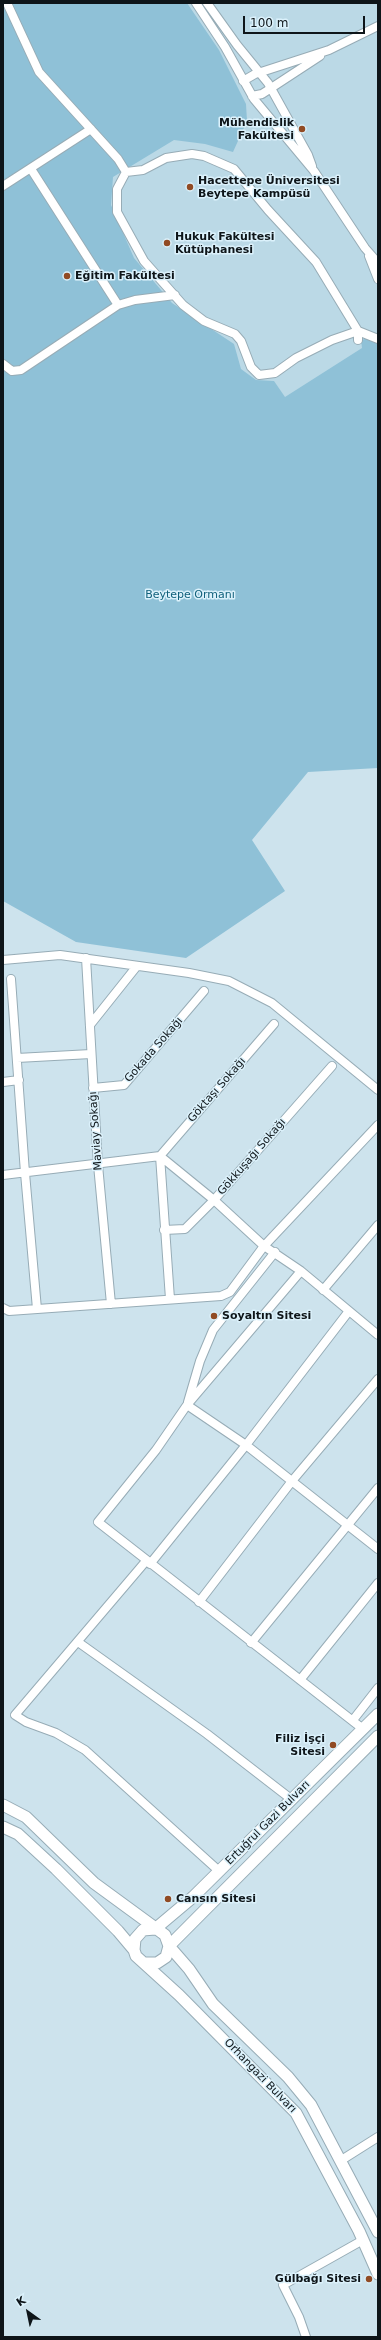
<!DOCTYPE html>
<meta charset="utf-8">
<style>
body{margin:0}
#map{position:relative;width:381px;height:2340px;overflow:hidden;background:#cde3ed;font-family:"DejaVu Sans",sans-serif}
canvas{display:block}
.frame{position:absolute;inset:0;border:4px solid #0e1519;pointer-events:none}
.north{position:absolute;left:8px;top:2292px;width:40px;height:40px;-webkit-text-stroke:3px #dbf1fb;paint-order:stroke;rotate:327deg;font-size:11px;font-weight:700;line-height:16px;text-align:center;color:#0e1519}
.north::after{content:'';display:block;margin:auto;width:14px;height:18px;background:#0e1519;clip-path:polygon(50% 0,100% 100%,50% 72%,0 100%)}
.scale{position:absolute;left:243px;top:16px;width:122px;height:18px;box-sizing:border-box;border:2px solid #0e1519;border-top:0;padding-left:5px;font-size:12px;line-height:14px;white-space:nowrap;color:#0e1519;-webkit-text-stroke:3px #dbf1fb;paint-order:stroke}
</style>
<div id="map">
<canvas width="381" height="2340"></canvas>
<div class="frame"></div>
<div class="north">K</div>
<div class="scale">100 m</div>
</div>
<script>
const c = document.querySelector('canvas').getContext('2d');
c.lineJoin = 'round';
function paint(path, color) { c.fillStyle = color; c.fill(path, 'evenodd'); }
const shape = rows => new Path2D(rows.map(r => 'M' + r).join(''));
function strokePath(path, color, width, dash) { c.strokeStyle = color; c.lineWidth = width; c.lineCap = dash ? 'butt' : 'round'; c.setLineDash(dash || []); c.stroke(path); }
function drawText(font, color, halo, rows, align = 'center') {
  c.font = font + ' "DejaVu Sans",sans-serif'; c.lineWidth = 3; c.setLineDash([]); c.textBaseline = 'middle'; c.strokeStyle = halo; c.fillStyle = color; for (const [text, x, y, turn = 0] of rows) {
    c.save(); c.translate(x, y); c.rotate((+turn || 0) * Math.PI / 180); c.textAlign = isNaN(turn) ? turn : align; if (halo) c.strokeText(text, 0, 0); c.fillText(text, 0, 0); c.restore();
  }
}
paint(shape([
 [3,3,378,3,378,505,173,412]
]), '#bbd9e6');
paint(shape([
 [3,3,187,3,219,50,246,104,247,121,233,152,205,144,174,140,113,177,111,205,134,258,172,303,234,344,241,369,256,380,274,381,285,397,362,348,361,340,369,338,378,343,378,768,308,772,252,840,285,891,186,958,76,942,3,901]
]), '#8fc1d7');
const minor = shape([
 [7,3,39,72,118,159,126,172],
 [196,3,225,47,254,99,314,171,365,248,378,263],
 [207,3,237,45,268,83,308,155,312,166],
 [243,81,255,74,329,50,378,26],
 [252,96,262,94,320,56],
 [31,169,118,305],
 [3,186,91,129],
 [369,256,378,279],
 [358,340,358,331,316,262,268,210,234,169,204,156,192,154,166,158,143,170,126,172,117,189,117,212,144,261,183,305,204,321,235,334,241,341,251,367,259,375,275,373,296,358,332,340,358,331,378,339],
 [3,364,12,371,21,370,118,305,135,300,175,295],
 [86,958,98,1165,111,1304],
 [3,960,60,955,189,973,229,981,272,1003,378,1090],
 [11,979,25,1173,37,1309],
 [90,1025,137,966],
 [17,1058,91,1054],
 [3,1082,19,1080],
 [93,1088,124,1085,204,991],
 [3,1175,160,1156,214,1200,264,1246,301,1271,378,1335],
 [164,1230,185,1229,214,1200,332,1066],
 [301,1271,187,1405,156,1450,98,1522,363,1729],
 [323,1290,378,1225],
 [170,1299,160,1156,274,1024],
 [3,1308,9,1311,221,1296,230,1292,264,1246,378,1125],
 [188,1402,200,1361,213,1330,275,1252],
 [187,1405,246,1445,378,1549],
 [146,1561,15,1715,26,1722,56,1733,85,1750,219,1871],
 [150,1564,246,1445,349,1311],
 [199,1602,292,1481,378,1379],
 [78,1642,207,1734,291,1799],
 [251,1643,378,1488],
 [300,1680,378,1583],
 [353,1720,378,1688],
 [340,2161,378,2137],
 [306,2337,299,2317,283,2285,363,2240]
]);
const major = shape([
 [3,1805,26,1817,94,1883,165,1935,169,1946,166,1957,157,1963,145,1963],
 [3,1827,18,1834,56,1869,118,1931,134,1950],
 [155,1929,143,1930,135,1939,134,1950,136,1956,179,1995,296,2113,359,2231,378,2274],
 [155,1929,193,1897,378,1714],
 [169,1946,189,1969,213,2004,288,2077,311,2105,378,2232],
 [169,1946,378,1736]
]);
strokePath(minor, '#97acb6', 10);
strokePath(major, '#97acb6', 13);
strokePath(minor, '#fff', 8);
strokePath(major, '#fff', 11);
for (const [x, y, r, color] of [
 [302,129,4,"#914b24"],
 [190,187,4,"#914b24"],
 [167,243,4,"#914b24"],
 [67,276,4,"#914b24"],
 [214,1316,4,"#914b24"],
 [333,1745,4,"#914b24"],
 [168,1899,4,"#914b24"],
 [369,2279,4,"#914b24"]
]) { const dot = new Path2D(); dot.arc(x, y, r, 0, 2 * Math.PI); c.fillStyle = color; c.fill(dot); strokePath(dot, '#dbf1fb', 1.5); }
drawText('bold 11px', '#0e1519', '#dbf1fb', [
 ["Mühendislik",294,123,"right"],
 ["Fakültesi",294,136,"right"],
 ["Hacettepe Üniversitesi",198,181],
 ["Beytepe Kampüsü",198,194],
 ["Hukuk Fakültesi",175,237],
 ["Kütüphanesi",175,250],
 ["Eğitim Fakültesi",75,276],
 ["Soyaltın Sitesi",222,1316],
 ["Filiz İşçi",325,1739,"right"],
 ["Sitesi",325,1752,"right"],
 ["Cansın Sitesi",176,1899],
 ["Gülbağı Sitesi",361,2279,"right"]
], 'left');
drawText('11px', '#10607b', '#dbf1fb', [
 ["Beytepe Ormanı",190,595]
]);
drawText('11px', '#0e1519', '#dbf1fb', [
 ["Gokada Sokağı",154,1050,-49],
 ["Göktaşı Sokağı",217,1090,-49],
 ["Maviay Sokağı",96,1131,-94],
 ["Gökkuşağı Sokağı",252,1157,-49],
 ["Ertuğrul Gazi Bulvarı",268,1823,-45],
 ["Orhangazi Bulvarı",260,2076,46]
]);
</script>
